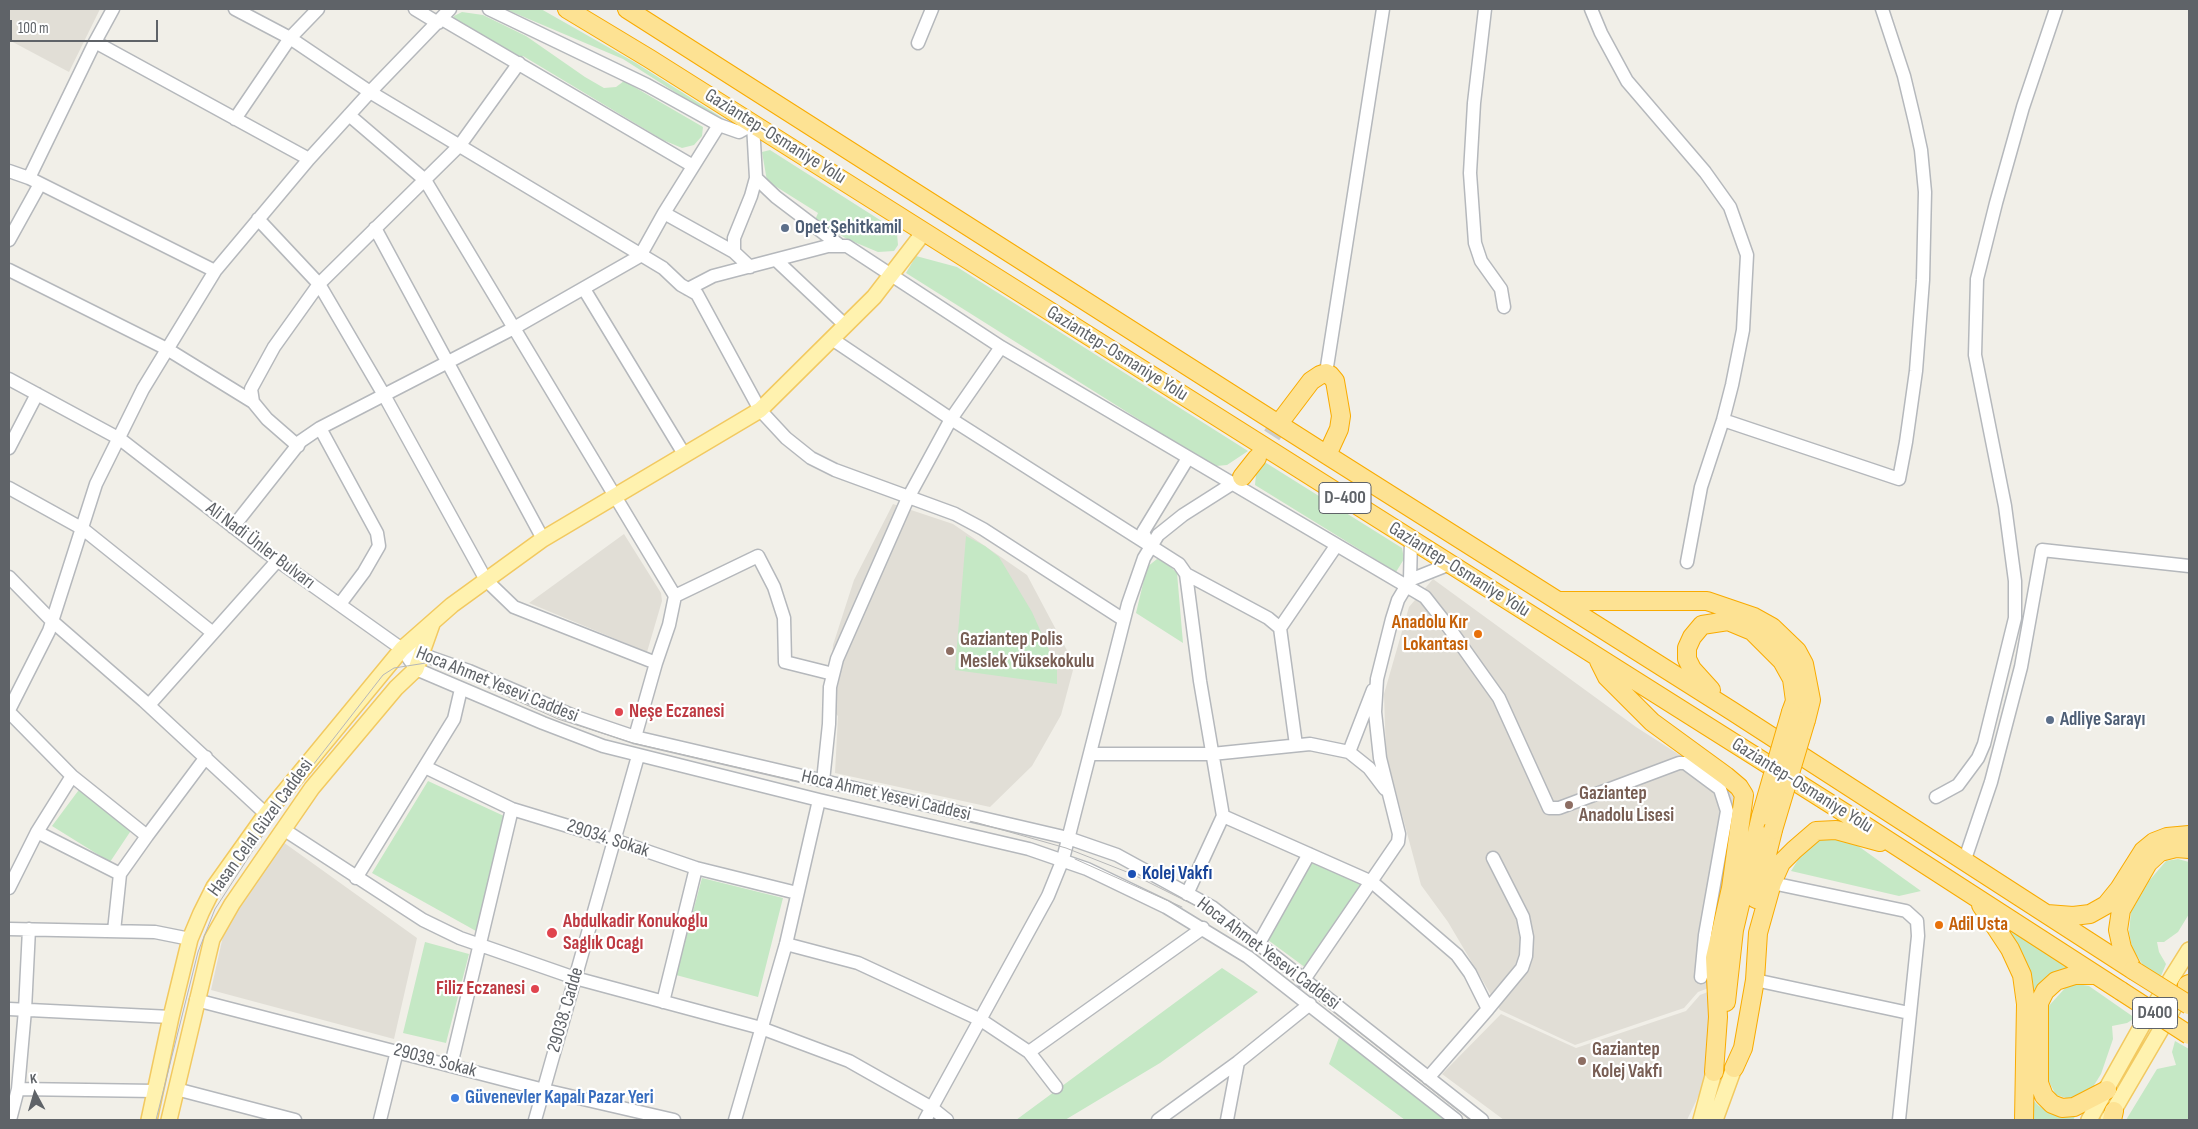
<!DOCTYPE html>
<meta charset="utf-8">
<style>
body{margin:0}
#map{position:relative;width:2198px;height:1129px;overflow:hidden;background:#f1efe8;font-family:"Sofia Sans Condensed",sans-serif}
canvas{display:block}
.frame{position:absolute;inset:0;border:10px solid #5f6368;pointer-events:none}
.north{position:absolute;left:10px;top:1069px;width:50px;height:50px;-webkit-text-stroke:4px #fff;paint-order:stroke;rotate:354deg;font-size:14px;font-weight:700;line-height:20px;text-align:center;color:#5f6368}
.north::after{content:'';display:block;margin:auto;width:18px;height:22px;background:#5f6368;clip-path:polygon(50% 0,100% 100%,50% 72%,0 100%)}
.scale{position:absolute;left:10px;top:20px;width:148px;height:22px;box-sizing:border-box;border:2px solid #5f6368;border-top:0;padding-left:6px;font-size:15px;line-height:18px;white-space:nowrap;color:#5f6368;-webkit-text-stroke:4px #fff;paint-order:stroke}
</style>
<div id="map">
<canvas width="2198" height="1129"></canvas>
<div class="frame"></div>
<div class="north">K</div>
<div class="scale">100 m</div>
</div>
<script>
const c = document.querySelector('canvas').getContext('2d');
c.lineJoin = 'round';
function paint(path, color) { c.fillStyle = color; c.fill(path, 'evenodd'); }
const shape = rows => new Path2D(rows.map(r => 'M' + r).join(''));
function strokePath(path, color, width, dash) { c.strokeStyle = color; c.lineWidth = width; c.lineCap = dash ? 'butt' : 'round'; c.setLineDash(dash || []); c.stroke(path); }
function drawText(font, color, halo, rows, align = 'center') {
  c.font = font + ' "Sofia Sans Condensed",sans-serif'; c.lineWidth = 4.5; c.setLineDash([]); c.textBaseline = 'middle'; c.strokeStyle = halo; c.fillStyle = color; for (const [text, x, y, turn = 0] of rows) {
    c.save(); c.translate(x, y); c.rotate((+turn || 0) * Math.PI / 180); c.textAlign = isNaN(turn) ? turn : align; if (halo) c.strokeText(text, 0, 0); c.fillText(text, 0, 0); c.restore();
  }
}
paint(shape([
 [9,9,100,9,69,72,9,40],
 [893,504,953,524,1027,575,1070,656,1073,670,1061,715,1032,766,990,807,835,773,838,716,828,706,833,645,854,580],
 [624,534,661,593,662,601,647,652,529,603],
 [1433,579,1636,727,1700,768,1737,798,1714,986,1698,992,1684,1008,1575,1045,1500,1010,1448,922,1421,885,1386,755,1384,694,1409,607],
 [283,842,417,938,394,1039,211,990,225,927],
 [1713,990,1709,1074,1687,1120,1504,1120,1442,1074,1501,1014,1576,1048,1686,1011,1700,995]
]), '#e1ded6');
paint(shape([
 [505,9,541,9,636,63,724,119,722,122,623,59],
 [462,12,483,15,526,36,585,77,604,88,616,87,624,81,703,127,702,136,694,145,682,148,663,140,523,56,517,57,453,20,454,16],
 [770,150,891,227,897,234,898,245,894,251,878,252,847,239,815,220,818,213,767,181,762,152],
 [916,256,957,267,1248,451,1227,465,1216,466,1189,451,906,273],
 [1263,461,1402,548,1404,559,1396,572,1255,485,1256,474],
 [966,536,985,546,999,557,1032,612,1057,668,1057,684,955,670],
 [1157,559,1163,560,1177,573,1183,643,1136,613,1147,567],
 [428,781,504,816,476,931,372,873],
 [81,787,132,829,110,862,52,826],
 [1836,836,1854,843,1921,891,1899,896,1791,871,1808,844,1819,837],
 [2178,859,2189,862,2189,914,2178,932,2164,942,2157,942,2159,952,2166,964,2161,976,2144,967,2132,948,2129,932,2131,912,2149,881,2166,861],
 [1312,862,1360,882,1360,890,1306,968,1268,940],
 [702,878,783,898,758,997,676,975],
 [2006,926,2072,968,2060,971,2046,978,2034,990],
 [425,942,469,954,446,1043,403,1033],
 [1222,968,1258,992,1160,1063,1065,1120,1016,1120],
 [2077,984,2089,986,2135,1018,2127,1023,2112,1026,2113,1039,2101,1074,2088,1095,2073,1100,2056,1095,2047,1078,2046,1009,2067,986],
 [1340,1035,1406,1086,1445,1120,1405,1120,1329,1064],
 [2175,1041,2189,1049,2189,1120,2126,1120,2157,1069,2176,1065,2172,1052],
 [2029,1096,2039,1106,2050,1112,2076,1115,2073,1120,2029,1120]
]), '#c5e8c5');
strokePath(shape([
 [1257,458,1283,418]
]), '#ccccc8', 18, [18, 9]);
const minor = shape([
 [113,9,95,42,29,178,215,271],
 [235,9,290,38,370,92,663,268,681,285,697,294,760,410,786,438,811,458,835,470,955,514,983,529,1124,620],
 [415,9,438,23],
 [489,9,647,85,719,125,739,132,753,124,756,178,776,197,838,244],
 [1485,9,1474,103,1470,173,1475,243,1481,261,1501,289,1504,307],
 [1591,9,1601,33,1627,81,1705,172,1730,207,1747,255,1743,330,1732,385,1723,420,1701,487,1687,562],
 [442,19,693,166],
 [95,42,309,159],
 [918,43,932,9],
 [349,115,425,180,675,596,669,625,656,663,635,737],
 [235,119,290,38,318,9],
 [9,171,29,178],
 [664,213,734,252,750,267],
 [258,219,319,284,384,395,486,580,514,607,656,663],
 [375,228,543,539],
 [9,240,40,184],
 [734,252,734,238,751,196,756,178],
 [776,260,845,325],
 [9,270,167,349,253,402],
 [584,289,684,454],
 [688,289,713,276,828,246,847,246,1001,347,1425,597,1447,625,1499,698,1549,808,1559,808,1679,763,1685,763,1720,789,1727,811,1705,935,1701,977],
 [832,339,951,419,1179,564,1186,574,1200,681,1223,816,1187,894],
 [1326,373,1383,9],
 [9,379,120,439,267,553,402,649,416,669,543,723,603,746,819,800,1029,849,1087,869,1166,907,1248,957,1456,1120],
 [1723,420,1899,479,1906,442,1916,371,1923,280,1925,192,1921,150,1915,122,1904,76,1882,9],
 [320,428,377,533,379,546,364,572,340,604],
 [298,446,267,419,253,402,251,389,274,347,319,284,460,145,519,63],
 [9,448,37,394],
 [9,488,83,529,213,633],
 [233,527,301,441,320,428,514,328,640,256,664,213,719,125],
 [1150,547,1143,532,1188,458],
 [1186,574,1268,618,1280,628,1296,745],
 [9,577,52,621,144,701,266,814],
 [1410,580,1450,564],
 [675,596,758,556,774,587,784,618,785,662,833,674],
 [1280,628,1336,546],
 [412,651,469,671,576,717,635,737,1068,838,1117,855,1212,907,1482,1120],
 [149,705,277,561],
 [9,710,49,631,96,484,143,389,215,271,309,159,370,92,450,9],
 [9,712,72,776,147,836,120,874,114,931],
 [1349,752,1373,690],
 [1090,754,1212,754,1310,744,1349,752,1369,768,1385,789],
 [425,767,512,809,614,840,696,868,797,893],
 [823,781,829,724,830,687,837,659,908,498,951,419,1001,347],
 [1936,797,1958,785,1978,758,1984,744,2015,618,2015,581,2005,506,1975,355,1977,279,1996,203,2023,107,2056,9],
 [1223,816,1372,882,1457,955,1470,973,1488,1009,1428,1078],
 [283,829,423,920,460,938,575,978,761,1028,849,1061,932,1108,947,1120],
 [37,832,120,874],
 [147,836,206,757],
 [1964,862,1991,782,2021,667,2042,550,2189,566],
 [356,878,454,719,461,689],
 [1772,883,1906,911,1917,921,1918,936,1899,1120],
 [9,888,37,832,72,776],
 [9,929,155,932,190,939],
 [786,944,858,963,981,1020,1029,1052,1056,1087],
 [1258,945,1309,854],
 [1755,980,1909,1013],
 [1303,981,1398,842,1399,834,1380,758,1375,712,1377,679,1392,619,1398,600,1410,580,1411,540],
 [196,1000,544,1090,674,1120],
 [663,1002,696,868],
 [9,1009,171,1017],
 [1488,1009,1522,968,1526,956,1527,937,1523,917,1493,858],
 [1029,1052,1203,928],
 [451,1065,512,809],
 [18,1089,156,1091],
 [176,1089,295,1120],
 [10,1120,18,1089,25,1010,29,929],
 [380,1120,397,1051],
 [535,1120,638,756],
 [735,1120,786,944,819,800],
 [925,1120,1048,896,1063,859,1128,604,1144,558,1158,535,1183,515,1238,480],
 [1158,1120,1238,1062,1310,1004],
 [1227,1120,1238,1062]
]);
const major = shape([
 [149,1120,171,1017,190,939,201,913,214,887,266,814,402,649,452,605,543,539,760,410,874,297,924,232],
 [169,1120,212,939,232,904,312,788,396,688,416,669,432,624],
 [1701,1120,1714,1072],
 [1715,1120,1734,1068],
 [2089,1120,2144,1022,2189,950],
 [2108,1120,2184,990]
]);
const highway = shape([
 [567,9,650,59,1864,825,2121,991],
 [627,9,1327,455,1732,711,2133,970],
 [1283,418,1311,381,1320,375,1326,373,1330,375,1335,381,1341,416,1339,429,1327,455],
 [1242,477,1257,458],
 [1560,601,1707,601,1754,617,1772,627,1797,651,1804,664,1811,700,1806,720],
 [1599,661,1607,677,1652,722,1726,776,1739,787,1744,795,1731,888,1715,958,1718,1017,1714,1072],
 [1711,690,1692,669,1687,659,1687,648,1692,637,1702,625,1728,621,1752,631,1782,661,1792,679,1795,701,1791,712],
 [1756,899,1773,830],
 [1981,905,2010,949,2022,975,2026,1004,2024,1120],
 [2047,914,2073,916,2090,914,2106,905,2119,889,2143,851,2154,842,2167,837,2189,835],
 [2133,970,2122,948,2118,930,2121,910,2148,863,2160,852,2176,848,2189,849],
 [2095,975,2075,975,2056,981,2045,991,2039,1003,2039,1083,2044,1096,2052,1104,2062,1108,2074,1107,2107,1090],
 [2187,985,2189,984],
 [1726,1002,1734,930,1761,816],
 [1734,1068,1743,1048,1755,980,1758,933,1772,883,1781,863,1794,850,1816,831,1836,830,1880,842],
 [2112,1120,2114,1111]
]);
strokePath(minor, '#b5b8bc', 15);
strokePath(major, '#f2c960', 18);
strokePath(highway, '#f9ab00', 20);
strokePath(minor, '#fff', 12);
strokePath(major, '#fff2af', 15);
strokePath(highway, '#fde293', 18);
strokePath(shape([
 [1075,859,1182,907],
 [156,1120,198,952,215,909,285,801,383,675,394,668,426,663,435,664,558,719,633,743,978,823,1066,848,1132,874,1206,911,1470,1120]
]), '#b6b7b8', 1);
const highwayBridge = shape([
 [1761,816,1791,712],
 [1773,830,1806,720],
 [2133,970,2189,1005],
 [2121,991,2189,1035]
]);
strokePath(highwayBridge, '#f9ab00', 20, []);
strokePath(highwayBridge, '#fde293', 18);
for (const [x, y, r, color] of [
 [785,228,5,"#5c6f8a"],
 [1478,634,5,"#e8710a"],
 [950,651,5,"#8d6e63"],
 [619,712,5,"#e0444e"],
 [2050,720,5,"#5c6f8a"],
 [1569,805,5,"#8d6e63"],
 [1132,874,5,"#1a4fb4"],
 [1939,925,5,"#e8710a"],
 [552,933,6,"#e0444e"],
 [535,989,5,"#e0444e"],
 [1582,1061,5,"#8d6e63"],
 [455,1098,5,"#3f7fe0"]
]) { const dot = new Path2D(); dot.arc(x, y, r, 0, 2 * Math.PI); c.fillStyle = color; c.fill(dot); strokePath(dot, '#fff', 2); }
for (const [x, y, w] of [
 [1345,498,52],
 [2155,1013,45]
]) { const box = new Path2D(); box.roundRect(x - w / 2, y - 15.5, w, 31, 4); c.fillStyle = '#fff'; c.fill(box); strokePath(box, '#5f6368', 1); }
drawText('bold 18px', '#5f6368', null, [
 ["D-400",1345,498],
 ["D400",2155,1013]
]);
drawText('19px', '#5f6368', '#fff', [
 ["Gaziantep-Osmaniye Yolu",775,137,32],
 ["Gaziantep-Osmaniye Yolu",1117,354,32],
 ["Ali Nadi Ünler Bulvarı",260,546,37],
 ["Gaziantep-Osmaniye Yolu",1459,570,32],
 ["Hoca Ahmet Yesevi Caddesi",497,685,22],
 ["Gaziantep-Osmaniye Yolu",1802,786,32],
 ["Hoca Ahmet Yesevi Caddesi",886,796,13],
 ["Hasan Celal Güzel Caddesi",261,828,-54],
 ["29034. Sokak",608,839,18],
 ["Hoca Ahmet Yesevi Caddesi",1268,954,37],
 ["29038. Cadde",566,1010,-74],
 ["29039. Sokak",435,1061,15]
]);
drawText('bold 19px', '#4e5e75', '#fff', [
 ["Opet Şehitkamil",795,228],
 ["Adliye Sarayı",2060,720]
], 'left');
drawText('bold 19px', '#c56008', '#fff', [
 ["Anadolu Kır",1468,623],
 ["Lokantası",1468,645],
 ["Adil Usta",1949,925,"left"]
], 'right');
drawText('bold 19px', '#785e54', '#fff', [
 ["Gaziantep Polis",960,640],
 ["Meslek Yüksekokulu",960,662],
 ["Gaziantep",1579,794],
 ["Anadolu Lisesi",1579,816],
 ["Gaziantep",1592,1050],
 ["Kolej Vakfı",1592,1072]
], 'left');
drawText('bold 19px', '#be3a42', '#fff', [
 ["Neşe Eczanesi",629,712],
 ["Abdulkadir Konukoglu",563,922],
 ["Saglık Ocagı",563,944],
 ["Filiz Eczanesi",525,989,"right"]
], 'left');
drawText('bold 19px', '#164399', '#fff', [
 ["Kolej Vakfı",1142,874]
], 'left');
drawText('bold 19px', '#366cbe', '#fff', [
 ["Güvenevler Kapalı Pazar Yeri",465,1098]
], 'left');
</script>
